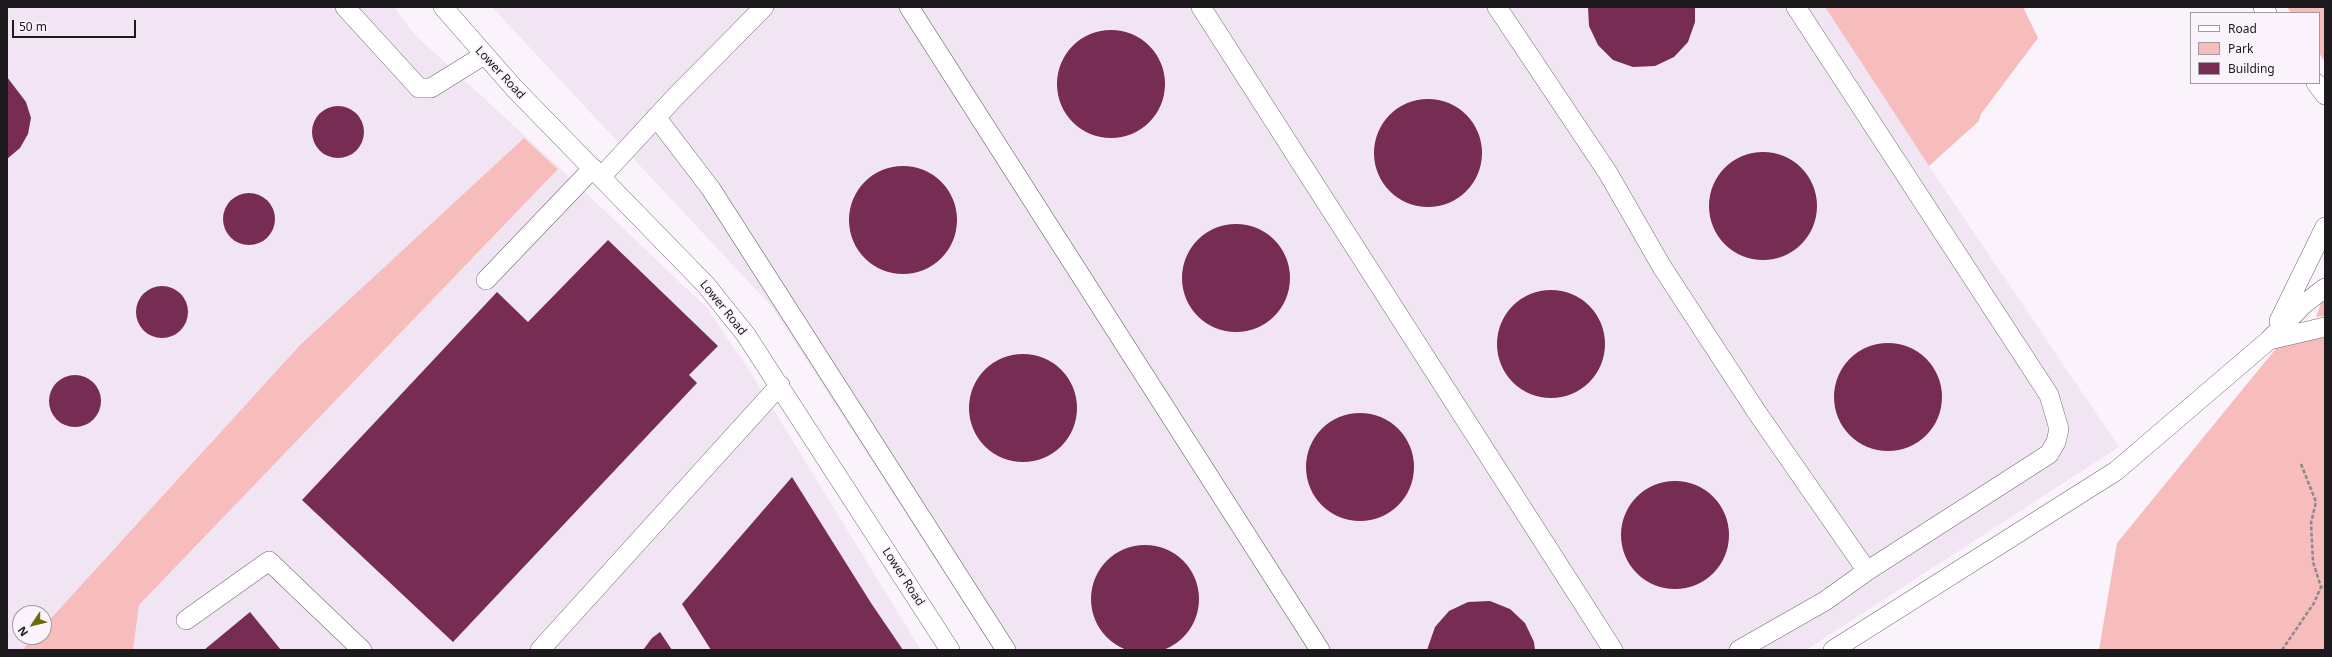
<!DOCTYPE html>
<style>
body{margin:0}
#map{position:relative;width:2332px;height:657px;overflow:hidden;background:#faf3fb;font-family:"Noto Sans",sans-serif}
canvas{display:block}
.frame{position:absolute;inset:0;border:8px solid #1c1a1c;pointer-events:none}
.legend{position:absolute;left:2190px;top:12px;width:130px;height:72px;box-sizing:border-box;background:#faf3fb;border:1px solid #a19ca2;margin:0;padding:5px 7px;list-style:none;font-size:12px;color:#1c1a1c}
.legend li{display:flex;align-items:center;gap:8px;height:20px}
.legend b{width:20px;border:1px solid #a19ca2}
.north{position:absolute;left:12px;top:605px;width:40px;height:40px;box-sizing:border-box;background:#faf3fb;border:1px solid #a19ca2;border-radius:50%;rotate:235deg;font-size:11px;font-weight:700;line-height:16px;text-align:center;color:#1c1a1c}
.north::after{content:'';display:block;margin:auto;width:14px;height:18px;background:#696a08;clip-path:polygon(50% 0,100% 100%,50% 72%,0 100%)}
.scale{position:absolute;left:12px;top:20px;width:124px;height:18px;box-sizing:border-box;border:2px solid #1c1a1c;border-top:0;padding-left:5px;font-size:12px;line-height:14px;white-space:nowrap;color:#1c1a1c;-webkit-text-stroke:3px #faf3fb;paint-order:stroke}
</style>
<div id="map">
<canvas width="2332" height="657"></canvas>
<div class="frame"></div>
<ul class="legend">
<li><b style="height:5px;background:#fff"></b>Road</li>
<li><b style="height:11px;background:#f6bdbc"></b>Park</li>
<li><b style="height:11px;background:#762c53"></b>Building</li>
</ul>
<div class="north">N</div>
<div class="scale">50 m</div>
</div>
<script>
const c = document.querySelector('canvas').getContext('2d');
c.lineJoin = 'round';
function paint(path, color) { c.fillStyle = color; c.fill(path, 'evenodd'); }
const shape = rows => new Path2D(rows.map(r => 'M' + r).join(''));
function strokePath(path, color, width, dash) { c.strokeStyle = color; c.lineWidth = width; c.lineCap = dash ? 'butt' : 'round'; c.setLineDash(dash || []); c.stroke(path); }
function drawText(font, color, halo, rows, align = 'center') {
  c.font = font + ' "Noto Sans",sans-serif'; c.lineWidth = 4; c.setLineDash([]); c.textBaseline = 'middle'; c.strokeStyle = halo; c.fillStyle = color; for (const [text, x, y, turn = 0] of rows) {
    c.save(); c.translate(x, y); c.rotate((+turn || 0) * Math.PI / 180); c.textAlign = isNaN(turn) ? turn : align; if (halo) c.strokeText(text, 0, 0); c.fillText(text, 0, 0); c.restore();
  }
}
paint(shape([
 [7,7,394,7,414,34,561,169,707,308,751,373,921,650,133,650,139,605,558,169,524,138,300,345,44,626,44,613,20,613,20,637,34,637,22,650,7,650],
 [492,7,1825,7,1929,166,2119,447,1806,650,994,650,772,307]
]), '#f1e5f3');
paint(shape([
 [1825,7,2023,7,2038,38,1981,114,1979,121,1929,166],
 [2287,7,2325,7,2325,62,2319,53,2319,13,2291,13],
 [524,138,558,169,139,605,133,650,22,650,34,637,44,637,44,626,300,345],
 [2325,292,2325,316,2316,317],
 [2325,335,2325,650,2099,650,2117,543,2278,346]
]), '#f6bdbc');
paint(shape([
 [1588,7,1695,7,1695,22,1688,42,1674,57,1655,66,1633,67,1613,60,1598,45,1589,26],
 '1057 84a54 54 0 1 1 108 0a54 54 0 1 1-108 0Z',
 [7,77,26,102,31,118,28,134,20,148,7,159],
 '1374 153a54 54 0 1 1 108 0a54 54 0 1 1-108 0Z',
 '312 132a26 26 0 1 1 52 0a26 26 0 1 1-52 0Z',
 '1709 206a54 54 0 1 1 108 0a54 54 0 1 1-108 0Z',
 '849 220a54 54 0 1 1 108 0a54 54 0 1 1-108 0Z',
 '223 219a26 26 0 1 1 52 0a26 26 0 1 1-52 0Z',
 '1182 278a54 54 0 1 1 108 0a54 54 0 1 1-108 0Z',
 [608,240,718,346,689,375,697,383,453,642,302,500,497,292,528,322],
 '136 312a26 26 0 1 1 52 0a26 26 0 1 1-52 0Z',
 '1497 344a54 54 0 1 1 108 0a54 54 0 1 1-108 0Z',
 '1834 397a54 54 0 1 1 108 0a54 54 0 1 1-108 0Z',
 '969 408a54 54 0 1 1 108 0a54 54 0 1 1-108 0Z',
 '49 401a26 26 0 1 1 52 0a26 26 0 1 1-52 0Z',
 '1306 467a54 54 0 1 1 108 0a54 54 0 1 1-108 0Z',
 [792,477,871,603,903,650,711,650,682,604],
 '1621 535a54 54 0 1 1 108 0a54 54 0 1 1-108 0Z',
 '1091 599a54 54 0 1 1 108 0a54 54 0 1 1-108 0Z',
 [1490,601,1510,609,1525,623,1534,642,1535,650,1427,650,1435,627,1449,611,1468,602],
 [250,612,281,650,204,650],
 [660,632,672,650,643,650,652,638]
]), '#762c53');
const minor = shape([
 [345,7,419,88,431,88,484,55],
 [443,7,514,88,706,285,746,335,950,650],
 [909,7,1320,650],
 [1201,7,1613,650],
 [1497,7,1608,173,1662,267,1756,411,1867,571],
 [2263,7,2267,13],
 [2316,83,2325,95],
 [656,117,711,189,1006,650],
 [601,177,677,95,764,7],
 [486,280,593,168],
 [2279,321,2325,227],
 [2269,340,2325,327],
 [186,620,269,561,362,650],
 [540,650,780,385],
 [1739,650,1825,601,1867,571,2049,454,2056,442,2059,429,2049,395,1796,7],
 [1833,650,2116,471,2269,340,2304,304,2325,288]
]);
strokePath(minor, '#6f6a71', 20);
strokePath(shape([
 [2301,464,2316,502,2311,523,2313,562,2321,587],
 [2282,650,2314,603,2321,587,2325,587]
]), '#8c888d', 2.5, [4, 2]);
strokePath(minor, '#fff', 19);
drawText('12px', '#1c1a1c', '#faf3fb', [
 ["Lower Road",500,73,47],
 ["Lower Road",723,308,51],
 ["Lower Road",903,577,57]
]);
</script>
